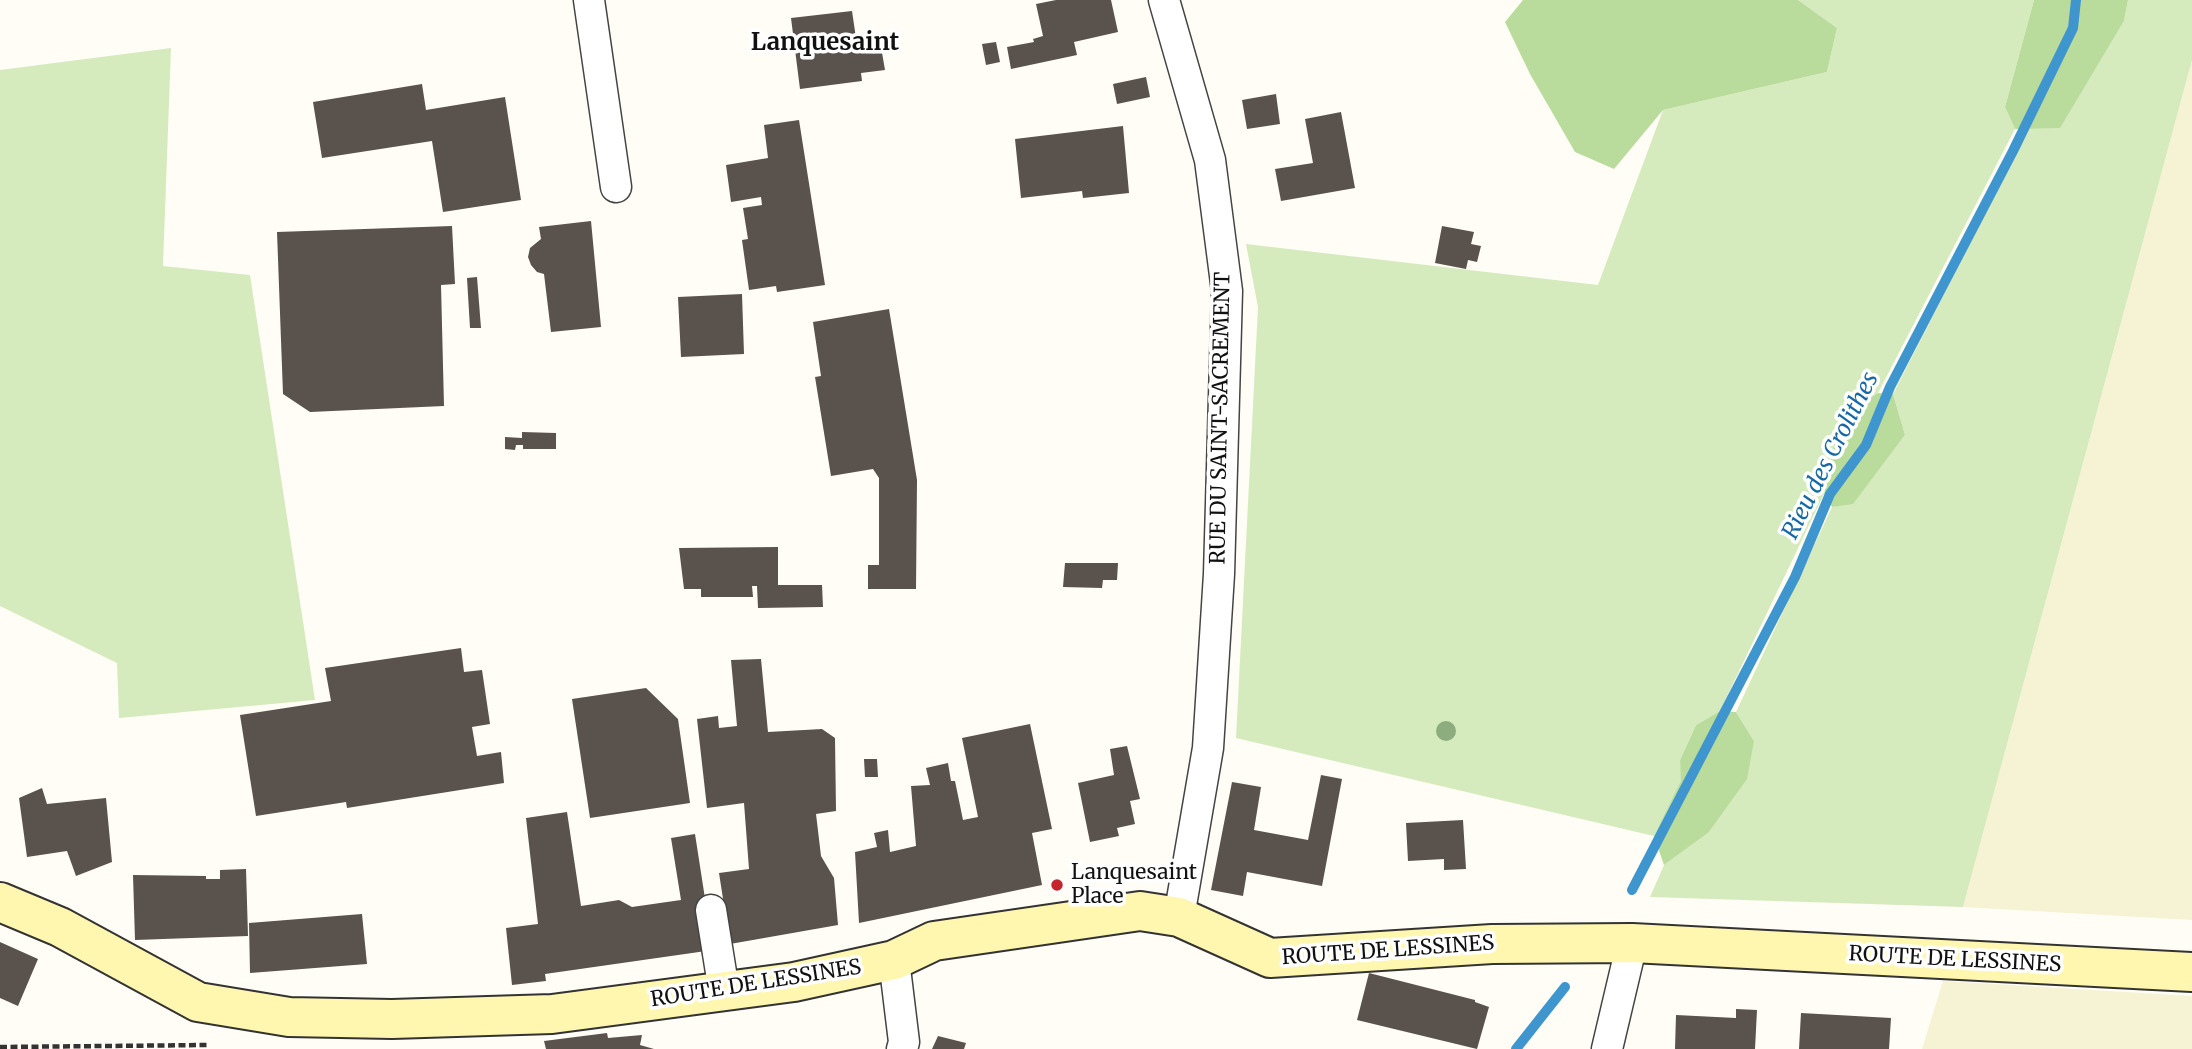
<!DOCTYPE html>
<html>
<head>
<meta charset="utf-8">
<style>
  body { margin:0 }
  canvas { display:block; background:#fffdf5 }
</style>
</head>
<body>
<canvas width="2192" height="1049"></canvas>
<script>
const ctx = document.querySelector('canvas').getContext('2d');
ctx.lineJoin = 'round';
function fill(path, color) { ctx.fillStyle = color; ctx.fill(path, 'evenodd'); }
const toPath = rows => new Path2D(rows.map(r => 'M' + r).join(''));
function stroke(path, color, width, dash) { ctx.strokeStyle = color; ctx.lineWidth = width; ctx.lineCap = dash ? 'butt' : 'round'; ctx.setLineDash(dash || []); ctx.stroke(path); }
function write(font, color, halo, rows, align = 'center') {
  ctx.font = font + ' Merriweather,serif'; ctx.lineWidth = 7; ctx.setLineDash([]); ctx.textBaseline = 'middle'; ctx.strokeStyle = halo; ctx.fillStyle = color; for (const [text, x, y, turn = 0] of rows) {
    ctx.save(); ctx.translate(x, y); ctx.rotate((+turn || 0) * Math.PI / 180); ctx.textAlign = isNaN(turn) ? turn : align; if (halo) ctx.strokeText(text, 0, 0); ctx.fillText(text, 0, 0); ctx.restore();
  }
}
const farmland = toPath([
  [2192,60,2192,920,1963,907],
  [1943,981,2192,996,2192,1049,1922,1049]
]);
const green = toPath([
  [1798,0,2034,0,2005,107,2015,129,1878,393,1855,407,1834,444,1824,494,1720,711,1696,725,1680,760,1682,781,1654,836,1236,738,1258,307,1246,244,1598,285,1663,110,1827,72,1837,28],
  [2128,0,2192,0,2192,60,1963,907,1650,897,1664,865,1708,833,1754,741,1736,712,1832,507,1853,503,1905,435,1893,394,2029,128,2060,127,2124,21],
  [171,48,163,266,250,275,315,700,119,718,117,663,0,606,0,70]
]);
const forest = toPath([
  [1523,0,1798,0,1837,28,1827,72,1663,110,1614,169,1575,152,1530,74,1505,22],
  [2034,0,2128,0,2124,21,2060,128,2015,129,2005,107],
  [1878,393,1893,394,1905,435,1853,504,1832,507,1824,494,1834,444,1855,407],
  [1720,711,1736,712,1754,741,1747,779,1708,833,1664,865,1654,836,1681,781,1680,760,1696,725]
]);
const stream = toPath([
  [1632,890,1795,577,1830,494,1866,445,1890,387,2013,151,2073,28,2076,0],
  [1516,1049,1565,987]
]);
const building = toPath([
  [1056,0,1111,0,1118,32,1074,42,1077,55,1011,69,1007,47,1034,42,1033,39,1043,36,1036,4],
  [852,11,856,38,879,35,885,70,861,73,862,81,800,89,791,18],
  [996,42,1000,62,986,65,982,44],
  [1146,77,1150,97,1117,104,1113,84],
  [422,84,426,110,505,97,521,200,443,212,432,141,322,158,313,102],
  [1276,94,1280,124,1247,129,1242,100],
  [1341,112,1355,188,1281,201,1275,169,1313,163,1305,119],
  [799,120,825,285,777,292,776,286,749,290,742,240,748,239,743,208,762,205,761,197,731,202,726,165,768,158,764,125],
  [1123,126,1129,193,1083,198,1082,191,1021,198,1015,139],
  [591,221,601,327,551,332,544,274,537,272,531,265,528,257,530,248,541,239,539,227],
  [452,226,455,284,441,285,444,406,310,412,283,394,277,232],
  [1442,226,1474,232,1471,244,1481,246,1477,262,1468,260,1466,269,1435,263],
  [477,277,481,328,470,328,467,278],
  [742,294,744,354,681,357,678,297],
  [889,309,917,480,916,589,868,589,868,565,879,565,879,478,873,469,831,476,815,377,821,376,813,322],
  [522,432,556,433,556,449,523,449,523,445,516,445,515,450,505,449,505,437,522,438],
  [778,547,778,585,822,585,823,607,758,608,757,586,752,586,753,597,701,597,701,589,684,589,679,548],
  [1065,563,1118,563,1117,580,1103,580,1102,588,1063,587],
  [461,648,464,672,482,670,490,724,472,727,477,756,501,752,504,783,347,808,346,802,256,816,240,715,331,701,325,668],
  [761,659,768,732,822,729,835,738,836,811,816,814,821,856,834,878,838,925,730,944,719,873,749,869,744,803,707,808,697,719,718,716,719,728,737,726,731,660],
  [646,688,678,719,690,803,590,818,572,699],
  [1030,724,1052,829,1032,833,1042,885,859,923,855,852,877,847,874,833,888,830,890,852,916,846,911,786,930,785,926,768,948,763,951,781,955,781,963,820,978,817,962,738],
  [1127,746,1140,799,1130,801,1135,824,1117,828,1119,836,1090,842,1078,783,1114,775,1110,749],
  [864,759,877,759,878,777,865,777],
  [1321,775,1342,779,1322,886,1247,872,1243,896,1211,890,1232,782,1261,787,1254,830,1308,840],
  [42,788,47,804,106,798,112,862,76,876,67,851,27,857,19,798],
  [567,812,581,906,619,900,632,907,681,900,671,838,695,834,713,950,545,974,546,981,512,985,506,928,538,924,526,818],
  [1463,820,1466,869,1444,870,1444,859,1408,861,1406,823],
  [246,869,248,936,135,940,133,875,206,876,206,879,220,879,220,870],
  [362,914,367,964,250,973,249,923],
  [0,942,38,959,18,1006,0,998],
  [1369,973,1475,1000,1475,1002,1489,1007,1477,1049,1357,1020],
  [1736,1009,1757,1010,1755,1049,1675,1049,1676,1015,1736,1018],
  [1801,1013,1891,1018,1889,1049,1799,1049],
  [607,1033,608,1038,642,1035,640,1045,654,1049,546,1049,544,1041],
  [938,1036,966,1043,964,1049,932,1049]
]);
const path = toPath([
  [0,1047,209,1045]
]);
const street = toPath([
  [589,0,616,187],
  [1164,0,1210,160,1227,291,1219,574,1208,748,1179,917],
  [711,910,724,991],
  [894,960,904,1042,902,1049],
  [1607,1049,1632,943]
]);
const secondary = toPath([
  [0,902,60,927,198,1002,289,1017,392,1019,552,1014,794,982,894,960,934,941,1140,911,1179,917,1270,958,1492,944,1632,943,2192,972]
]);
const trees = [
  [1446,731]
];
const markers = [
  [1057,885,7,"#c4262e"]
];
const streetNames = [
  ["RUE DU SAINT-SACREMENT",1221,418,-89],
  ["ROUTE DE LESSINES",1388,951,-4],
  ["ROUTE DE LESSINES",1955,960,3],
  ["ROUTE DE LESSINES",756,984,-9]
];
const poiNames = [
  ["Lanquesaint",1071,873],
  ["Place",1071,897]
];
const waterNames = [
  ["Rieu des Crolithes",1831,456,-63]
];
const quarterNames = [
  ["Lanquesaint",825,43]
];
fill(farmland, '#f6f3d4');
fill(green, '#d5ebbd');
fill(forest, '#b9dc9c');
stroke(stream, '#3f96cf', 10);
fill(building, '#5a524d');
stroke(street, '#444', 33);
stroke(secondary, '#333', 42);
stroke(path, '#333', 4.5, [7, 3.5]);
stroke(street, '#fff', 30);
stroke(secondary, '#fff6b0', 38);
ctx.fillStyle = '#8dad7f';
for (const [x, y] of trees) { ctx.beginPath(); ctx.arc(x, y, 10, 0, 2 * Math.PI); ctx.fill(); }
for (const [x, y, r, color] of markers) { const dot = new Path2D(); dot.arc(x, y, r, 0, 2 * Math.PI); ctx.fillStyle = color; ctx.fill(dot); stroke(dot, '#fff', 2.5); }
write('21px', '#111', '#fff', streetNames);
write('21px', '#111', '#fff', poiNames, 'left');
write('italic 23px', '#1768a6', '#fff', waterNames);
write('bold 24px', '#111', '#fff', quarterNames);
</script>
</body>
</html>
